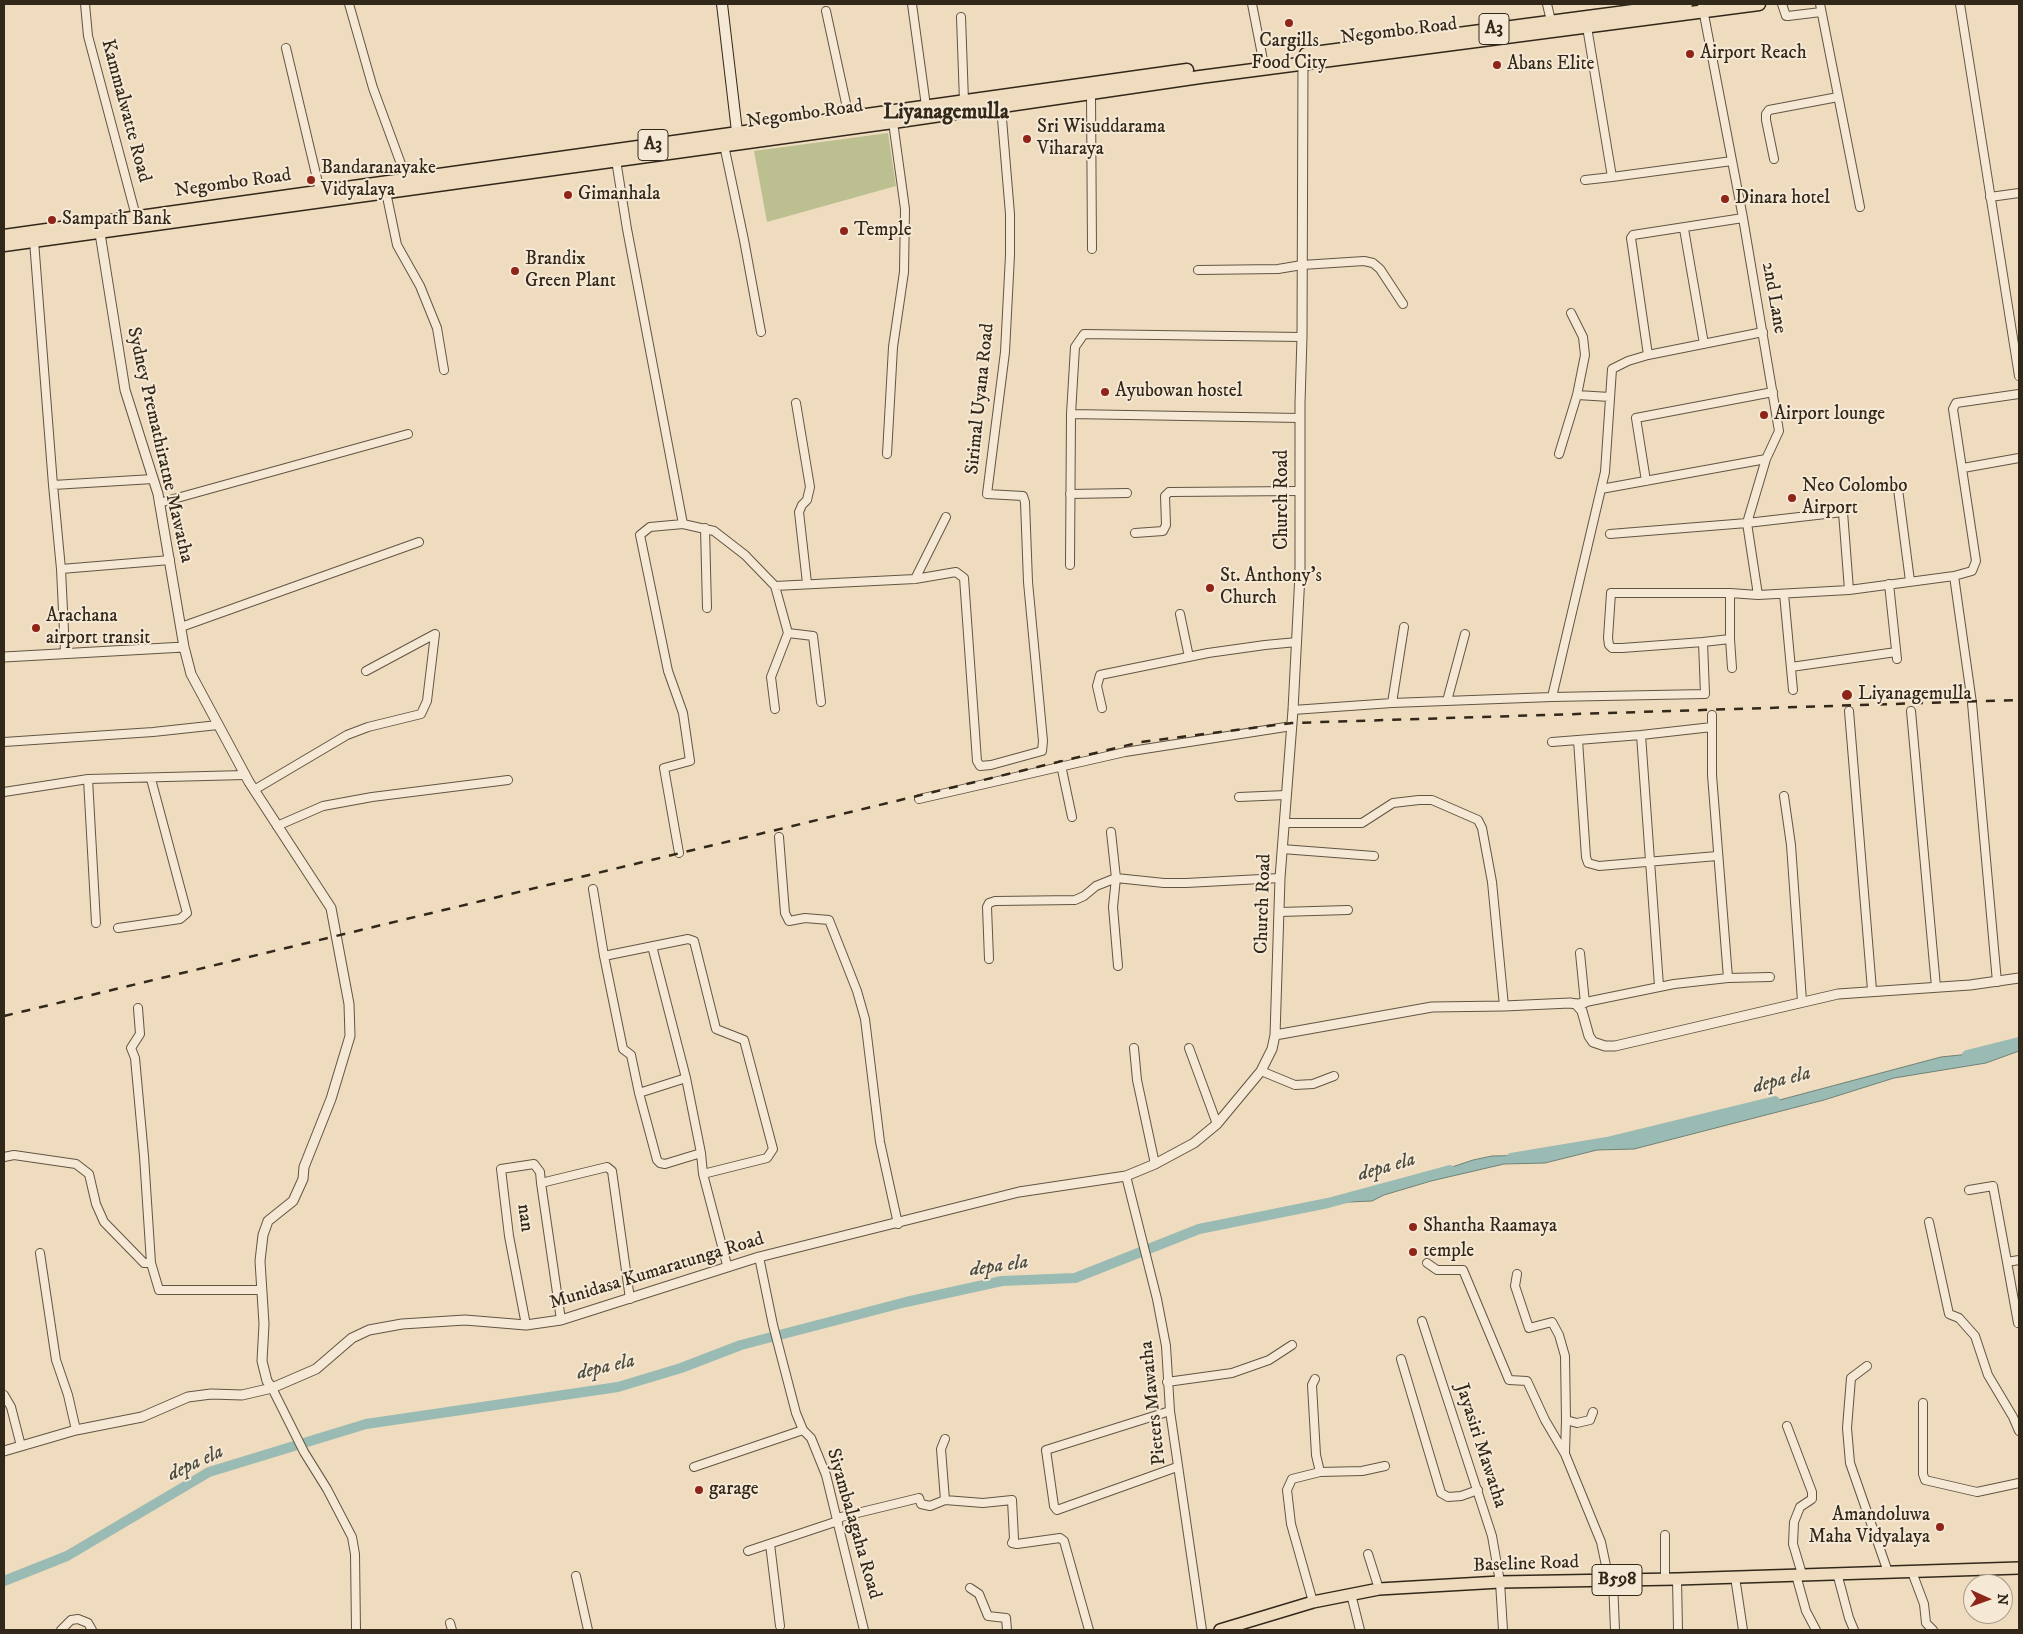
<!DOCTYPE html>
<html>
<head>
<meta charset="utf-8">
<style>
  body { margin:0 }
  #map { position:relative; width:2023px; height:1634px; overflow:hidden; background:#efdcbf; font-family:"IM FELL DW Pica",serif }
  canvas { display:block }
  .frame { position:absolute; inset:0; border:5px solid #32281a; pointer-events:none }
  .north { position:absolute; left:1963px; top:1574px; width:50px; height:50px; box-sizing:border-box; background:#f5e8d5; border:1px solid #a79b8a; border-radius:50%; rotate:92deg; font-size:14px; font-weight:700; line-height:20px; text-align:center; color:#32281a }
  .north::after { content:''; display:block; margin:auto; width:18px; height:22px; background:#8f2418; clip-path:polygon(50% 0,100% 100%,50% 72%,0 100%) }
</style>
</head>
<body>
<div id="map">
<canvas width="2023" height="1634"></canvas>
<div class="frame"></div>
<div class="north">N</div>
</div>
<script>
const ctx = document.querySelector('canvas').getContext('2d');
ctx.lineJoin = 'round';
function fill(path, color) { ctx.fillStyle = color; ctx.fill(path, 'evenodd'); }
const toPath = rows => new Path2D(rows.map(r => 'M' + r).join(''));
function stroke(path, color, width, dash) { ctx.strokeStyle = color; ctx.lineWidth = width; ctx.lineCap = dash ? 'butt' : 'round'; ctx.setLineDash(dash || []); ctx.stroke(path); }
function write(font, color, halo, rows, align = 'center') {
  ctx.font = font + ' "IM FELL DW Pica",serif'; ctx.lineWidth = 4; ctx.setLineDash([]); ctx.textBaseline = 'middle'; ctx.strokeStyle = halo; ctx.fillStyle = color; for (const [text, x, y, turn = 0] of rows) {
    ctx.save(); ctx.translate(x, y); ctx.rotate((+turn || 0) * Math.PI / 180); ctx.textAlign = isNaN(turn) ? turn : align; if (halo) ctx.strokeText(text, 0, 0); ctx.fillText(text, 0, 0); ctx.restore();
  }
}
const green = toPath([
  [888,133,896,186,767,222,754,151]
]);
const water = toPath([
  [2019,1043,2019,1051,1986,1063,1894,1078,1824,1100,1634,1149,1597,1150,1545,1163,1504,1164,1431,1181,1384,1195,1372,1201,1328,1203,1371,1194,1473,1160,1492,1156,1544,1155,1607,1142,1742,1110,1941,1057,1998,1051,2019,1043]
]);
const canal = toPath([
  [1967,1055,2019,1042],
  [1511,1158,1607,1142,1775,1101],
  [4,1581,67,1556,209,1472,366,1424,618,1387,681,1368,741,1345,906,1302,1002,1281,1075,1278,1199,1229,1328,1203,1450,1170]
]);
const minor = toPath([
  [85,4,88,36,137,220],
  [349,4,373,88,408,183],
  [912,4,926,106],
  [1252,4,1263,60],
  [1547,4,1551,21],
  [1702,4,1743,218,1779,431,1766,459,1747,523,1758,595],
  [1782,4,1786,16,1788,16,1821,12],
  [1820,4,1860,207],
  [1960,4,2019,376],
  [826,11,849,117],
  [961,17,964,101],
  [1587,27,1612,177,1732,161],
  [286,48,320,191],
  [1091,94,1092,249],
  [724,145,744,240,761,332],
  [1774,159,1766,120,1766,114,1769,110,1838,97],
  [616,160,627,229,683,524],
  [1585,180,1612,177],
  [386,192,397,245,420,286,437,328,444,370],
  [1990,197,2019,193],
  [1743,218,1633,235,1631,238,1648,355,1763,332],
  [1684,229,1704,344],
  [34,241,53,485,61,569,65,652],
  [1198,270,1278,269,1302,265,1364,261,1373,263,1380,269,1403,304],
  [1577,395,1610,397],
  [796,403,810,487,807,500,802,505,799,512,807,583],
  [1071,414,1300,418],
  [887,454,893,347,904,272,905,209,893,122],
  [1559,454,1577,395,1585,355,1583,337,1571,313],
  [1963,468,2019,458],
  [1646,481,1636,418,1773,392],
  [53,485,153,479],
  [1601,489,1766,459],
  [1898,489,1910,581],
  [1070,494,1127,493],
  [159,503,408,434],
  [705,528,707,608],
  [1135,533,1163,531,1166,525,1165,496,1169,492,1300,491],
  [1610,534,1747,523,1843,512,1849,590],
  [1070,565,1071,414,1075,347,1084,334,1302,337],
  [61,569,170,560],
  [1954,576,1972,703,1997,982],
  [915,579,946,517],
  [1889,584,1897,659],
  [775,586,788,633,813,636,821,702],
  [1784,594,1793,690],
  [1180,614,1189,657],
  [181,627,419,542],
  [1730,639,1732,668],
  [1703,642,1622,648,1612,648,1609,645,1608,638,1611,593,1730,593,1758,595,1849,590,1954,576,1972,571,1976,561,1953,409,1956,403,2019,394],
  [1791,667,1896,652],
  [1552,697,1705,694,1703,642,1730,639,1730,593],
  [1447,701,1465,634],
  [1392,703,1404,627],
  [1102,708,1097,686,1100,675,1208,653,1265,645,1297,642],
  [775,709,771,677,788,633],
  [1293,710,1392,703,1552,697,1605,472,1612,369,1628,361,1648,355],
  [1849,711,1872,990],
  [1911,711,1936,987],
  [1712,715,1712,775,1728,978],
  [1641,735,1659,986],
  [1578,740,1586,857,1588,863,1599,866,1717,856],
  [4,742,153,732,218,725],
  [1552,742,1641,735,1712,727],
  [1061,765,1072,817],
  [88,779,96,923],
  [254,790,347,735,368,727,421,714,427,701,435,634,366,671],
  [4,792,88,779,245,775],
  [1784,796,1791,845,1802,1001],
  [1239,797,1286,795],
  [919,799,1125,752,1292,726],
  [1284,823,1362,823,1393,803,1419,800,1432,800,1478,820,1482,828,1492,882,1504,1006],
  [277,826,323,806,372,797,508,780],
  [1111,832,1116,878,1113,907,1118,966],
  [779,837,785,913,789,921,805,918,829,920,857,991,865,1019,880,1142,898,1224],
  [1282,849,1374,856],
  [679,853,664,768,690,761,683,713,668,671,640,535,650,527,683,524,714,531,745,555,775,586,915,579,956,572,964,578,977,761,980,766,991,765,1042,751,1043,741,1028,582,1025,502,1023,496,987,494,1005,352,1010,255,1010,214,1001,107],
  [593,889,604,956],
  [1280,912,1348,910],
  [118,928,180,919,187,913,151,779],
  [652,946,686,1078],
  [1580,953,1585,1003],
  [989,959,987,907,989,903,995,901,1075,900,1084,896,1096,886,1116,878,1164,883,1186,883,1280,878],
  [1576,1004,1674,984,1728,978,1770,977],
  [138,1008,140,1034,131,1048,135,1058,144,1156,151,1263],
  [1134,1048,1137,1080,1155,1164],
  [1189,1048,1217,1124],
  [1261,1071,1295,1085,1313,1084,1334,1076],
  [639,1093,657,1160,660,1163,665,1164,701,1153],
  [4,1157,14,1155,76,1164,89,1174,96,1204,104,1222,144,1263,151,1263,159,1290,262,1290],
  [703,1174,767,1158,773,1149,744,1040,716,1029,694,941,688,939,604,956,623,1049,631,1055,639,1093,686,1078,701,1153,703,1174,727,1265],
  [1126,1176,1157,1299,1166,1346,1170,1411,1202,1630],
  [1969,1190,1993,1186,2007,1262,2019,1260],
  [1929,1222,1949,1314,1959,1318,1975,1336,1988,1375,2013,1417,2019,1431],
  [40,1253,56,1360,68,1395,76,1430],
  [759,1257,773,1325,796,1413,803,1430,811,1438,826,1475,864,1630],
  [2007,1262,2018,1323],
  [1427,1263,1437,1270,1463,1270,1509,1380,1527,1381,1545,1420,1565,1454,1601,1542,1609,1580],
  [1517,1274,1515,1286,1529,1328,1552,1322,1559,1335,1565,1356,1566,1420,1565,1453],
  [561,1320,541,1183,607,1167,612,1171,630,1299],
  [1422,1321,1492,1536,1500,1582,1503,1630],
  [526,1325,509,1236,501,1169,534,1164,540,1172,541,1183],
  [1401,1359,1441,1493,1448,1497,1461,1496,1478,1490],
  [1867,1366,1851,1378,1847,1428,1850,1463,1888,1572],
  [1315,1379,1312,1385,1316,1455,1320,1472],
  [1167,1382,1232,1373,1269,1360,1292,1345],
  [272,1388,304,1452,327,1489,352,1537,355,1554,356,1630],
  [4,1395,11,1407,21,1446],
  [1923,1403,1923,1474,1925,1480,1977,1492,2019,1483],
  [1170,1411,1046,1450,1054,1506,1057,1510,1177,1467],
  [1566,1420,1577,1423,1590,1420,1593,1412],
  [1787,1426,1812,1492,1812,1499,1800,1507,1794,1522,1793,1544,1802,1574],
  [694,1467,803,1430],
  [945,1500,941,1449,945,1439],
  [837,1518,915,1499,919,1498,921,1504,930,1506,945,1500,983,1503,1012,1500,1014,1539,1012,1543,1017,1544,1060,1538,1064,1541,1089,1630],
  [770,1544,780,1626],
  [748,1551,838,1521],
  [1368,1554,1379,1589],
  [1912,1572,1924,1604,1926,1623,1933,1630],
  [1837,1573,1849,1618,1854,1630],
  [1796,1575,1806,1611,1816,1630],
  [576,1576,588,1630],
  [1735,1577,1743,1630],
  [1665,1579,1665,1535],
  [1677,1579,1678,1630],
  [1613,1580,1615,1630],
  [970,1588,979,1594,988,1616,1006,1618,1007,1630],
  [1351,1594,1360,1630],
  [1313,1602,1291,1524,1287,1490,1292,1479,1320,1472,1362,1471,1385,1466],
  [450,1623,452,1630],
  [61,1630,71,1620,78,1619,88,1623,92,1630]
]);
const tertiary = toPath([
  [99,227,125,390,158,494,184,647,191,674,249,782,331,908,349,1004,350,1036,331,1099,304,1167,303,1179,293,1201,268,1221,263,1235,260,1261,264,1324,262,1361,267,1381,272,1388],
  [4,657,184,647],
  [1275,1035,1432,1007,1504,1006,1570,1003,1576,1004,1582,1011,1589,1036,1593,1042,1605,1046,1615,1046,1838,994,1970,985,2019,978],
  [4,1451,76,1430,142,1417,188,1397,211,1394,242,1395,272,1388,316,1369,352,1338,369,1330,402,1324,465,1320,526,1325,561,1320,759,1257,1019,1192,1126,1176,1155,1164,1194,1143,1217,1124,1261,1071,1272,1049,1275,1035,1280,878,1293,710,1300,574,1300,403,1302,337,1303,60]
]);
const secondary = toPath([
  [722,4,738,140]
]);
const primary = toPath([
  [1220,1630,1313,1602,1379,1589,1500,1582,1677,1579,2019,1568]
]);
const trunk = toPath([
  [1306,54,1686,4],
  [4,236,1187,70],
  [4,245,893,122,1200,77,1759,4]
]);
const rail = toPath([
  [4,1016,1141,742,1292,723,2019,700]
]);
const markers = [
  [1289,23,5,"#8f2418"],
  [1690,54,5,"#8f2418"],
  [1497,65,5,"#8f2418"],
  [1027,139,5,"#8f2418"],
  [311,180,5,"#8f2418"],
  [568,195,5,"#8f2418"],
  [1725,199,5,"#8f2418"],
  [52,220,5,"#8f2418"],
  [844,231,5,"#8f2418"],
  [515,271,5,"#8f2418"],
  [1105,392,5,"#8f2418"],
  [1764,415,5,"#8f2418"],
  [1792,498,5,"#8f2418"],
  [1210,588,5,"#8f2418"],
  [36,628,5,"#8f2418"],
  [1847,695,6,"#8f2418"],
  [1413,1227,5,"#8f2418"],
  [1413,1252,5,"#8f2418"],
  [699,1490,5,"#8f2418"],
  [1940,1527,5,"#8f2418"]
];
const shields = [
  [1494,29,30],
  [653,145,30],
  [1617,1580,50]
];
const shieldNames = [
  ["A3",1494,29],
  ["A3",653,145],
  ["B598",1617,1580]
];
const streetNames = [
  ["Negombo Road",1399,32,-7],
  ["Kammalwatte Road",125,111,75],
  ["Negombo Road",805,115,-8],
  ["Negombo Road",233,184,-8],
  ["2nd Lane",1773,298,80],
  ["Sirimal Uyana Road",981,399,-84],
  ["Sydney Premathiratne Mawatha",159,445,77],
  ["Church Road",1283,500,-90],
  ["Church Road",1264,904,-88],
  ["nan",524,1218,82],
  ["Munidasa Kumaratunga Road",657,1272,-17],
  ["Pieters Mawatha",1154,1403,-96],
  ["Jayasiri Mawatha",1480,1446,72],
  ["Siyambalagaha Road",853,1524,74],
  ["Baseline Road",1526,1565,-2]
];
const poiNames = [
  ["Cargills",1289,42,"center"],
  ["Food City",1289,64,"center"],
  ["Airport Reach",1700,54],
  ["Abans Elite",1507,65],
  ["Sri Wisuddarama",1037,128],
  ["Viharaya",1037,150],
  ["Bandaranayake",321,169],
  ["Vidyalaya",321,191],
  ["Gimanhala",578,195],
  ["Dinara hotel",1735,199],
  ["Sampath Bank",62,220],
  ["Temple",854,231],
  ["Brandix",525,260],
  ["Green Plant",525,282],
  ["Ayubowan hostel",1115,392],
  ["Airport lounge",1774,415],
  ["Neo Colombo",1802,487],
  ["Airport",1802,509],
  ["St. Anthony's",1220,577],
  ["Church",1220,599],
  ["Arachana",46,617],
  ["airport transit",46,639],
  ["Liyanagemulla",1858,695],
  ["Shantha Raamaya",1423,1227],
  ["temple",1423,1252],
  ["garage",709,1490],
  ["Amandoluwa",1930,1516,"right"],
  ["Maha Vidyalaya",1930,1538,"right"]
];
const waterNames = [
  ["depa ela",1782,1081,-14],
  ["depa ela",1387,1168,-16],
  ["depa ela",999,1267,-8],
  ["depa ela",606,1368,-13],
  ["depa ela",196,1464,-25]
];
const quarterNames = [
  ["Liyanagemulla",946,114]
];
fill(green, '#bcbf90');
fill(water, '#9abbb3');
stroke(water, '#708076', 1);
stroke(canal, '#9abbb3', 10);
stroke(minor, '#615543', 10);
stroke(tertiary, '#615543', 11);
stroke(secondary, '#32281a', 12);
stroke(primary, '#32281a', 14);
stroke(trunk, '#32281a', 15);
stroke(minor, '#f5e8d5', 8);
stroke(tertiary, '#f5e8d5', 9);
stroke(secondary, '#f5e8d5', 10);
stroke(primary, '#efdcbf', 11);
stroke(trunk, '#efdcbf', 12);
stroke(rail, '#32281a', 2.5, [9, 9]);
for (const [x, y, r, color] of markers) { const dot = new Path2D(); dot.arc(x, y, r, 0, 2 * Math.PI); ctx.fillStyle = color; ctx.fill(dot); stroke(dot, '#f5e8d5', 2); }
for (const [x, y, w] of shields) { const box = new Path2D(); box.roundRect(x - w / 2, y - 15.5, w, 31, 4); ctx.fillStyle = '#f5e8d5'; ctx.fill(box); stroke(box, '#32281a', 1); }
write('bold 18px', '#32281a', null, shieldNames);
write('19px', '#32281a', '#f5e8d5', streetNames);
write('19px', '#32281a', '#f5e8d5', poiNames, 'left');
write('italic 20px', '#4c4d40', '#f5e8d5', waterNames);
write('bold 21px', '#32281a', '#f5e8d5', quarterNames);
</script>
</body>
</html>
